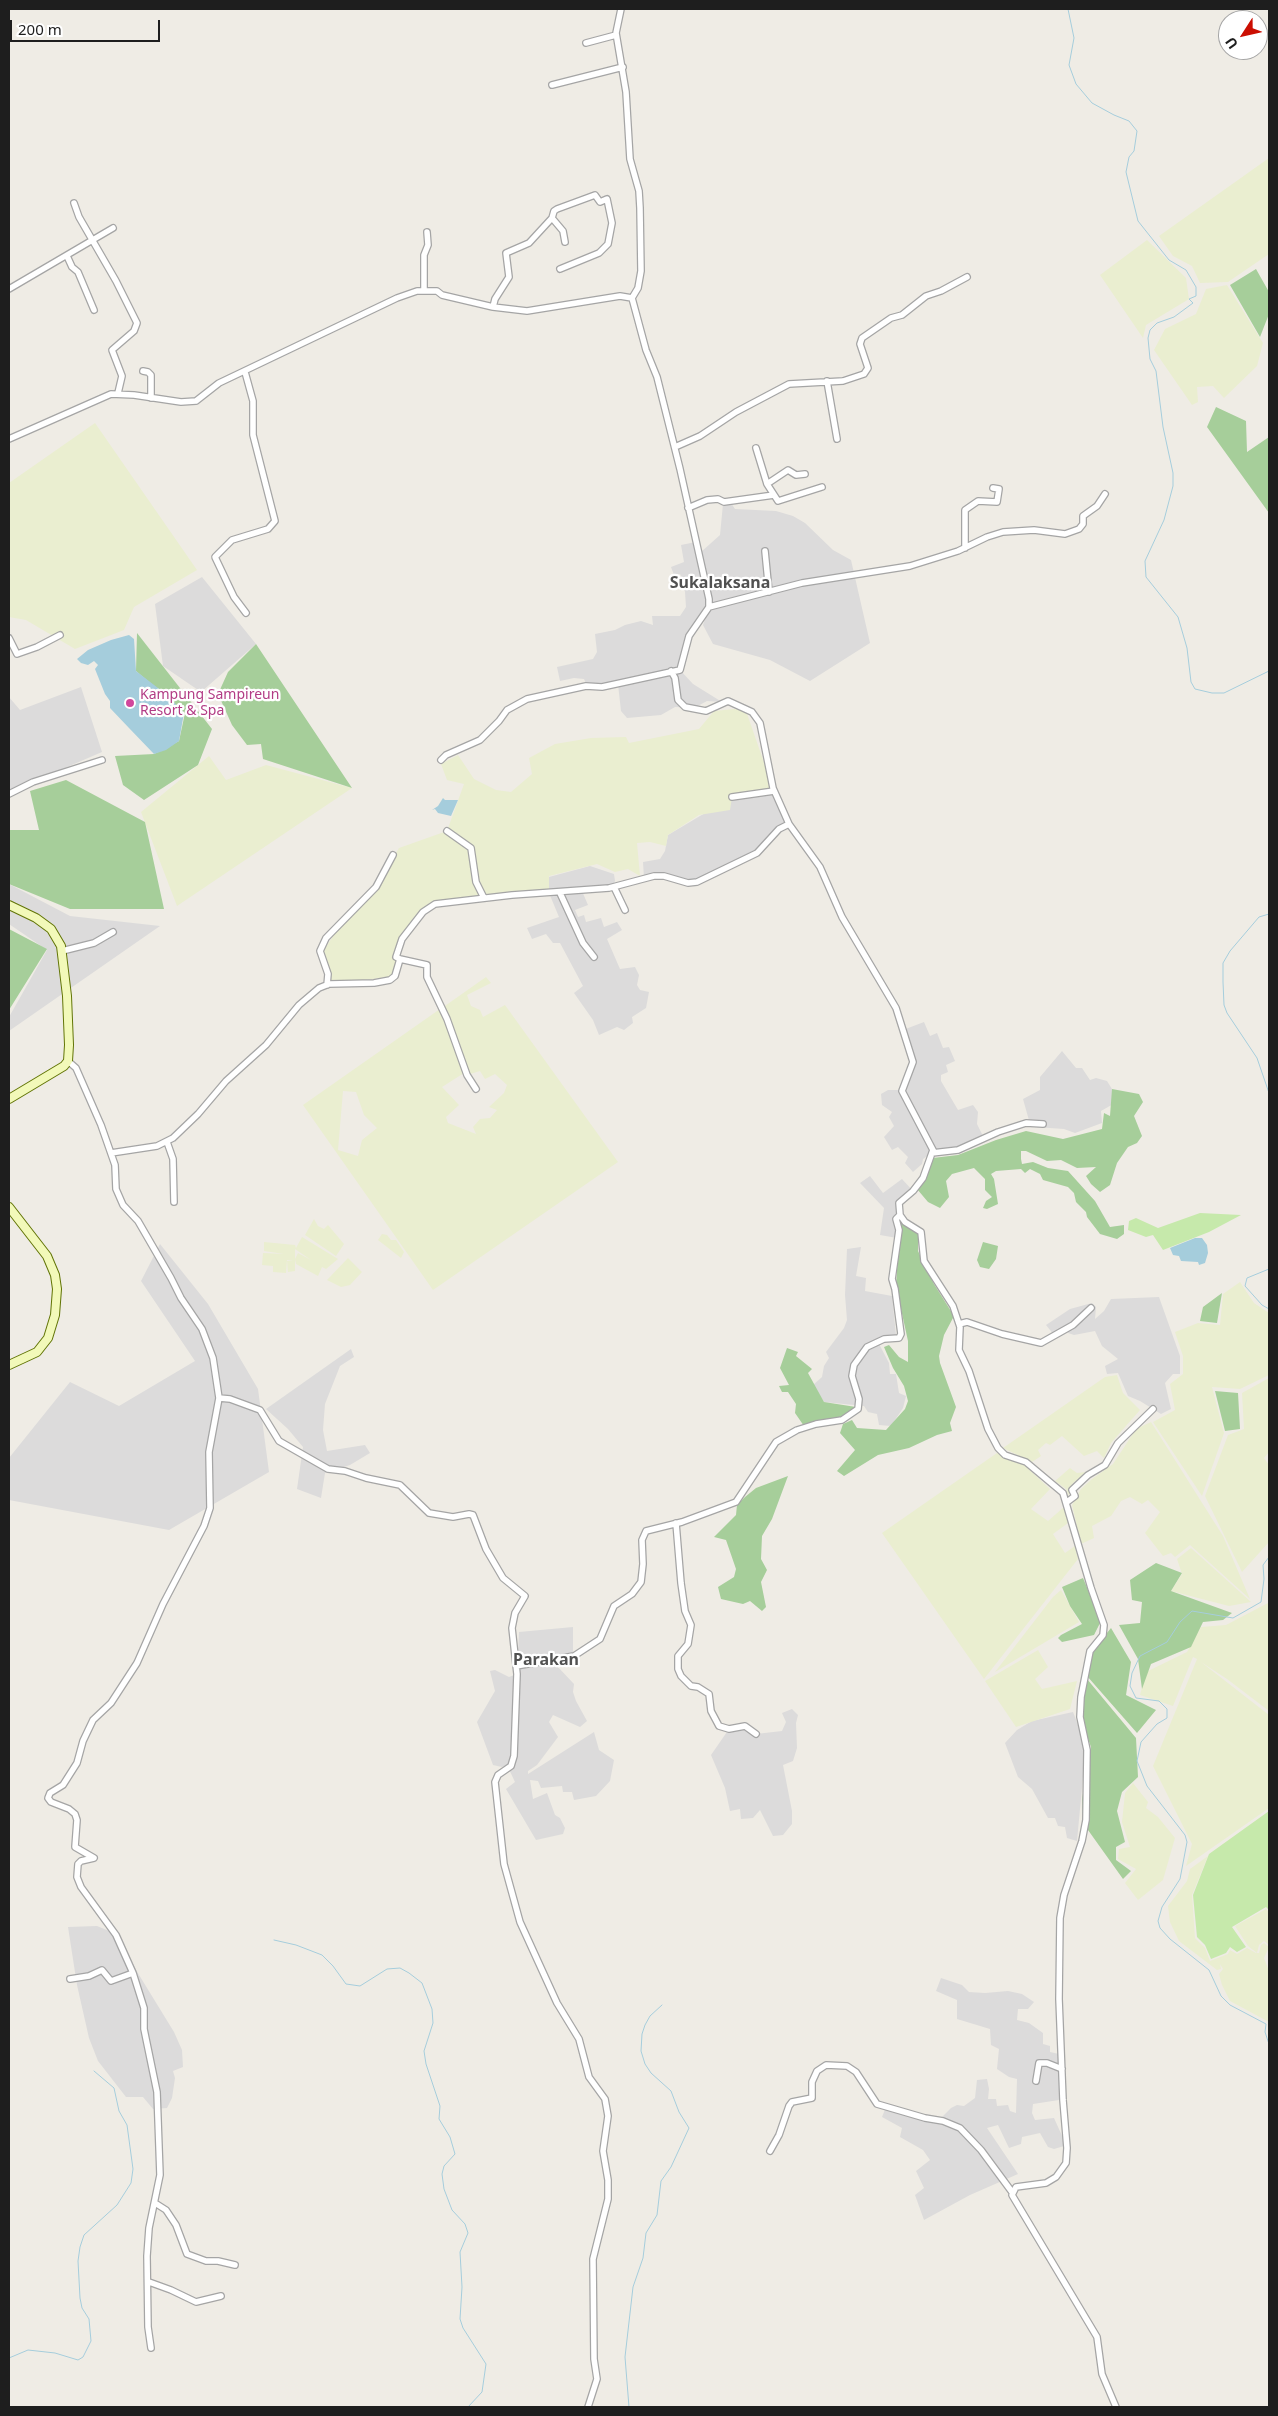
<!DOCTYPE html>
<html>
<head>
<meta charset="utf-8">
<style>
  body { margin:0 }
  #map { position:relative; width:1278px; height:2416px; overflow:hidden; background:#efece5; font-family:"Noto Sans",sans-serif }
  canvas { display:block }
  .frame { position:absolute; inset:0; border:10px solid #1e1e1e; pointer-events:none }
  .north { position:absolute; left:1218px; top:10px; width:50px; height:50px; box-sizing:border-box; background:#fff; border:1px solid #a5a5a5; border-radius:50%; rotate:235deg; font-size:14px; font-weight:700; line-height:20px; text-align:center; color:#1e1e1e }
  .north::after { content:''; display:block; margin:auto; width:18px; height:22px; background:#cb0e02; clip-path:polygon(50% 0,100% 100%,50% 72%,0 100%) }
  .scale { position:absolute; left:10px; top:20px; width:150px; height:22px; box-sizing:border-box; border:2px solid #1e1e1e; border-top:0; padding-left:6px; font-size:15px; line-height:18px; white-space:nowrap; color:#1e1e1e; -webkit-text-stroke:4px #fff; paint-order:stroke }
</style>
</head>
<body>
<div id="map">
<canvas width="1278" height="2416"></canvas>
<div class="frame"></div>
<div class="north">U</div>
<div class="scale">200 m</div>
</div>
<script>
const ctx = document.querySelector('canvas').getContext('2d');
ctx.lineJoin = 'round';
function fill(path, color) { ctx.fillStyle = color; ctx.fill(path, 'evenodd'); }
const toPath = rows => new Path2D(rows.map(r => 'M' + r).join(''));
function stroke(path, color, width, dash) { ctx.strokeStyle = color; ctx.lineWidth = width; ctx.lineCap = dash ? 'butt' : 'round'; ctx.setLineDash(dash || []); ctx.stroke(path); }
function write(font, color, halo, rows, align = 'center') {
  ctx.font = font + ' "Noto Sans",sans-serif'; ctx.lineWidth = 4.5; ctx.setLineDash([]); ctx.textBaseline = 'middle'; ctx.strokeStyle = halo; ctx.fillStyle = color; for (const [text, x, y, turn = 0] of rows) {
    ctx.save(); ctx.translate(x, y); ctx.rotate((+turn || 0) * Math.PI / 180); ctx.textAlign = isNaN(turn) ? turn : align; if (halo) ctx.strokeText(text, 0, 0); ctx.fillText(text, 0, 0); ctx.restore();
  }
}
const residential = toPath([
  [731,503,735,509,776,511,793,516,805,523,833,550,851,560,870,643,810,681,770,660,713,644,703,625,711,603,701,552,720,535,723,504],
  [696,542,708,607,689,636,680,670,693,684,722,702,707,701,694,708,675,707,661,715,627,718,621,711,618,684,587,686,584,679,574,678,560,681,557,667,593,659,597,652,595,634,615,630,625,625,641,621,653,625,652,616,680,616,686,607,685,592,682,578,680,574,674,575,671,567,684,562,681,545],
  [202,577,256,644,201,692,163,666,155,604],
  [81,687,102,752,9,792,9,697,20,710],
  [774,791,789,824,757,853,697,882,664,876,644,878,643,862,660,859,665,851,668,835,732,797],
  [590,866,614,874,615,881,612,887,582,891,588,905,575,910,578,917,584,915,586,922,601,918,604,927,617,922,622,930,607,939,620,969,635,967,639,975,637,985,640,990,649,992,646,1008,632,1017,633,1023,624,1030,617,1027,599,1035,593,1020,574,993,583,986,560,943,553,943,546,934,532,939,527,928,559,917,549,893,549,877],
  [9,884,70,916,160,926,9,1031,9,1017,47,950,9,924],
  [924,1022,930,1036,937,1033,943,1048,949,1047,955,1061,946,1065,948,1072,941,1075,941,1081,958,1110,973,1105,978,1112,977,1124,983,1136,970,1146,932,1153,923,1159,922,1164,913,1172,905,1163,908,1157,898,1147,892,1150,884,1137,894,1126,889,1117,892,1112,882,1105,881,1094,888,1090,902,1090,913,1062,903,1030],
  [1062,1051,1076,1068,1082,1068,1090,1080,1096,1078,1107,1081,1112,1089,1115,1103,1101,1111,1102,1123,1075,1133,1064,1129,1035,1127,1030,1124,1023,1099,1040,1090,1040,1077],
  [870,1176,883,1193,902,1179,913,1191,898,1206,897,1238,880,1235,884,1208,860,1183],
  [160,1244,208,1304,258,1389,269,1472,169,1530,9,1500,9,1458,70,1382,119,1406,195,1361,141,1281],
  [861,1247,856,1276,866,1278,865,1291,892,1296,896,1335,878,1342,889,1363,890,1374,896,1374,899,1393,906,1396,903,1408,891,1426,879,1425,877,1414,868,1412,864,1406,824,1402,813,1385,822,1377,824,1366,829,1358,826,1352,844,1328,847,1320,845,1295,847,1249],
  [1159,1297,1180,1356,1180,1374,1173,1374,1165,1383,1171,1409,1161,1414,1140,1401,1128,1396,1118,1373,1107,1374,1105,1366,1118,1359,1102,1346,1095,1331,1074,1335,1068,1333,1066,1329,1054,1335,1046,1325,1070,1309,1092,1303,1096,1307,1095,1319,1104,1311,1111,1299],
  [351,1349,354,1357,340,1366,325,1404,323,1430,327,1451,365,1445,370,1453,350,1465,325,1473,321,1498,297,1489,303,1447,288,1429,266,1409],
  [573,1627,573,1652,557,1666,574,1684,573,1692,576,1701,587,1721,580,1727,553,1715,549,1722,558,1737,537,1765,528,1771,528,1774,594,1732,599,1750,614,1760,610,1781,596,1796,574,1800,572,1792,563,1792,562,1786,541,1788,538,1781,530,1780,533,1799,547,1793,555,1815,560,1818,565,1828,563,1834,536,1840,506,1789,515,1782,507,1765,502,1767,493,1765,477,1722,495,1691,490,1671,495,1670,509,1677,517,1674,519,1632],
  [792,1709,798,1715,796,1723,797,1748,793,1761,783,1765,792,1811,792,1824,783,1835,773,1836,760,1810,753,1818,741,1819,740,1809,730,1811,725,1788,711,1755,729,1729,745,1726,756,1734,782,1731,786,1722,782,1713],
  [1073,1712,1086,1745,1077,1841,1067,1838,1065,1827,1058,1826,1055,1818,1048,1818,1032,1789,1018,1777,1005,1743,1017,1730,1032,1721],
  [97,1926,119,1935,136,1970,174,2032,182,2050,183,2067,173,2071,175,2078,172,2098,167,2108,153,2109,143,2097,126,2097,98,2061,89,2038,77,1985,68,1927],
  [941,1978,962,1985,969,1992,985,1993,1008,1991,1022,1994,1034,2002,1028,2009,1018,2009,1017,2020,1029,2023,1043,2033,1043,2044,1050,2046,1050,2052,1059,2054,1060,2090,1059,2100,1033,2104,1032,2113,1035,2120,1054,2118,1063,2138,1064,2146,1054,2149,1048,2147,1040,2133,1022,2137,1021,2144,1009,2148,998,2125,987,2128,1018,2174,970,2195,924,2220,915,2195,924,2188,916,2171,930,2160,923,2150,900,2137,902,2128,882,2117,886,2107,941,2118,951,2108,957,2105,964,2106,975,2098,977,2080,987,2079,989,2089,988,2099,996,2099,997,2106,1008,2105,1010,2111,1016,2113,1017,2079,1009,2077,997,2069,999,2049,991,2045,990,2029,957,2019,957,2000,936,1991]
]);
const farmland = toPath([
  [1269,158,1269,254,1228,282,1200,283,1192,266,1173,256,1159,236],
  [1147,240,1186,278,1189,299,1146,325,1143,338,1100,275],
  [1227,285,1263,343,1257,366,1224,398,1213,386,1197,387,1198,402,1192,405,1154,350,1165,329,1196,314,1206,289],
  [95,423,197,570,134,607,124,630,75,649,26,620,9,617,9,483],
  [745,708,774,791,732,797,730,810,699,815,668,835,666,846,650,842,637,843,640,876,628,869,615,872,597,864,549,876,549,893,441,902,421,915,406,934,396,957,395,976,327,985,321,954,349,913,376,887,399,848,447,831,464,784,447,780,441,764,458,755,474,779,496,790,511,792,532,774,529,758,555,744,591,738,626,737,629,743,699,729,714,711],
  [209,756,226,780,266,765,352,788,177,906,141,812],
  [486,977,491,983,467,995,471,1006,480,1010,483,1017,505,1005,618,1162,433,1290,303,1105,440,1009,464,1073,442,1087,459,1105,446,1117,448,1123,476,1134,473,1127,480,1119,490,1118,497,1110,489,1107,504,1093,507,1085,495,1074,485,1079,480,1071,467,1075,442,1008],
  [343,1091,356,1092,364,1115,377,1128,362,1140,358,1156,338,1150],
  [314,1219,318,1226,324,1229,328,1225,344,1244,336,1256,305,1235],
  [382,1234,387,1235,391,1240,396,1240,404,1252,401,1258,378,1240],
  [302,1237,338,1259,326,1269,322,1267,318,1276,296,1264,295,1259,298,1253,311,1260,295,1249,295,1271,288,1272,287,1261,293,1260,287,1260,286,1273,273,1272,273,1266,262,1265,263,1253,284,1254,264,1251,264,1242,295,1245,296,1248],
  [348,1258,362,1272,350,1285,341,1287,327,1280],
  [1240,1282,1254,1303,1269,1313,1269,1375,1240,1389,1212,1387,1224,1433,1202,1496,1153,1422,1175,1410,1170,1384,1183,1374,1183,1356,1175,1332,1198,1323,1220,1325,1223,1294],
  [1117,1375,1123,1393,1140,1410,1111,1443,1104,1458,1097,1451,1084,1456,1062,1436,1050,1445,1046,1443,1038,1450,1041,1456,1032,1462,1003,1448,1105,1377],
  [1269,1378,1269,1452,1264,1458,1269,1465,1269,1542,1242,1572,1205,1496,1228,1435,1244,1429,1242,1393],
  [1151,1422,1223,1536,1250,1599,1190,1545,1175,1557,1171,1553,1163,1556,1145,1533,1160,1512,1148,1500,1142,1504,1130,1497,1121,1501,1111,1516,1092,1526,1094,1538,1081,1544,1072,1505,1081,1489,1092,1479,1113,1464,1136,1429],
  [997,1453,1021,1462,1050,1489,1031,1509,1048,1521,1064,1507,1068,1523,1053,1534,1065,1553,1075,1546,1078,1559,984,1679,882,1533],
  [1070,1468,1077,1473,1086,1472,1072,1484,1069,1496,1066,1489,1055,1481],
  [1191,1548,1251,1602,1229,1606,1171,1591,1182,1574,1177,1559],
  [1061,1590,1079,1622,995,1672,1053,1597],
  [1268,1603,1269,1711,1227,1679,1201,1662,1269,1715,1269,1808,1186,1866,1192,1844,1153,1766,1197,1659,1193,1657,1173,1706,1140,1695,1146,1672,1187,1652,1201,1627,1226,1625],
  [1038,1650,1048,1667,1035,1679,1042,1689,1077,1681,1070,1709,1016,1727,985,1681],
  [1133,1783,1148,1802,1146,1808,1158,1817,1175,1838,1163,1880,1138,1900,1125,1883,1136,1869,1118,1859,1119,1849,1130,1847,1122,1822,1125,1793],
  [1208,1856,1192,1895,1195,1938,1205,1948,1210,1961,1228,1954,1230,1950,1237,1954,1247,1948,1256,1953,1259,1953,1261,1945,1264,1943,1269,1947,1264,1958,1269,1971,1269,2022,1230,2001,1222,1985,1219,1974,1223,1969,1220,1964,1221,1969,1217,1970,1179,1941,1170,1922,1168,1906,1187,1881,1190,1869],
  [1266,1909,1269,1912,1269,1945,1264,1941,1259,1945,1257,1953,1248,1946,1235,1926]
]);
const grass = toPath([
  [1200,1213,1241,1215,1209,1232,1163,1250,1153,1235,1146,1237,1128,1230,1129,1221,1136,1218,1158,1228],
  [1269,1811,1269,1910,1266,1907,1232,1927,1246,1947,1237,1952,1230,1947,1226,1953,1211,1959,1205,1945,1197,1937,1193,1895,1209,1854]
]);
const forest = toPath([
  [1256,269,1269,292,1269,314,1260,337,1230,285],
  [1216,407,1246,421,1247,452,1269,437,1269,513,1207,427],
  [137,633,212,729,198,765,144,800,123,785,115,756,154,754,179,741,185,713,136,671],
  [256,644,352,788,263,759,261,744,247,745,232,725,218,694,228,672],
  [66,780,145,822,164,909,70,909,9,884,9,830,39,830,30,791],
  [9,929,47,949,9,1010],
  [1112,1089,1139,1094,1143,1102,1134,1116,1142,1136,1137,1143,1128,1147,1117,1163,1110,1185,1100,1192,1091,1184,1086,1176,1096,1167,1077,1168,1061,1160,1047,1161,1026,1151,1021,1151,1021,1159,1022,1164,1033,1162,1048,1168,1068,1171,1095,1201,1110,1227,1124,1225,1124,1234,1117,1239,1100,1234,1087,1217,1086,1212,1076,1202,1074,1193,1068,1187,1043,1180,1040,1174,1030,1169,1025,1173,1021,1169,996,1171,991,1174,994,1179,998,1204,987,1209,983,1208,986,1201,992,1197,985,1190,985,1179,974,1168,952,1174,946,1181,949,1197,940,1208,928,1202,917,1189,928,1171,933,1158,958,1155,996,1140,1026,1131,1063,1139,1102,1129,1104,1113,1110,1116],
  [900,1220,918,1233,918,1251,934,1284,954,1316,944,1335,939,1356,940,1363,956,1407,950,1423,952,1431,937,1435,909,1448,878,1455,844,1476,837,1471,855,1450,840,1433,843,1424,852,1420,857,1428,886,1430,905,1409,908,1401,904,1386,893,1368,884,1347,889,1345,899,1357,908,1362,908,1341,896,1286],
  [983,1242,998,1246,996,1259,989,1269,980,1267,977,1260],
  [1222,1293,1217,1323,1200,1321,1203,1307],
  [787,1348,798,1352,796,1356,812,1369,808,1373,824,1402,856,1407,838,1420,804,1426,795,1413,796,1404,788,1392,782,1392,779,1386,789,1385,780,1368],
  [1215,1391,1238,1393,1240,1429,1225,1431],
  [788,1476,772,1519,762,1536,761,1559,767,1570,761,1582,766,1607,762,1611,750,1601,743,1604,721,1599,718,1587,734,1577,736,1569,726,1540,714,1537,736,1515,737,1505,745,1497,756,1488],
  [1156,1563,1182,1573,1171,1591,1232,1613,1223,1620,1203,1622,1191,1647,1151,1664,1142,1689,1138,1659,1119,1625,1140,1623,1142,1602,1132,1600,1130,1580],
  [1083,1578,1101,1621,1094,1635,1062,1642,1058,1638,1061,1635,1082,1624,1070,1606,1062,1587],
  [1111,1628,1131,1662,1126,1695,1156,1710,1137,1733,1087,1676,1093,1650],
  [1087,1679,1136,1738,1138,1777,1122,1792,1117,1811,1125,1842,1116,1847,1116,1860,1131,1871,1123,1879,1083,1823,1082,1799,1091,1747,1078,1710]
]);
const water = toPath([
  [129,635,134,639,136,671,167,695,184,713,179,741,166,750,154,754,129,728,110,708,110,701,105,694,95,669,98,665,94,661,88,665,81,663,77,659,88,650,111,640],
  [443,798,445,800,458,800,451,816,438,813,435,809,432,810,438,806],
  [1195,1238,1202,1238,1207,1245,1208,1253,1205,1263,1199,1265,1198,1262,1181,1261,1179,1256,1173,1255,1170,1248]
]);
const stream = toPath([
  [1068,9,1074,38,1069,65,1076,84,1092,103,1114,115,1129,121,1137,131,1134,151,1129,157,1126,172,1138,221,1169,260,1186,270,1196,287,1196,296,1189,299,1193,303,1174,317,1157,323,1150,330,1148,338,1150,359,1156,371,1163,427,1173,473,1173,486,1164,520,1145,561,1146,577,1178,617,1187,648,1191,682,1195,689,1212,693,1224,693,1269,671],
  [1269,914,1259,917,1230,951,1223,963,1223,982,1224,1005,1227,1013,1257,1058,1269,1093],
  [1269,1269,1247,1278,1245,1286,1262,1305,1269,1309],
  [1269,1557,1263,1565,1264,1579,1261,1602,1233,1618,1192,1611,1180,1622,1167,1642,1140,1656,1132,1673,1130,1686,1136,1698,1159,1701,1167,1709,1167,1718,1157,1724,1141,1742,1137,1761,1147,1786,1185,1835,1187,1842,1180,1879,1162,1907,1158,1921,1160,1928,1170,1939,1209,1970,1221,1996,1230,2005,1266,2024,1265,2032,1269,2044],
  [274,1940,296,1945,322,1955,333,1966,346,1984,360,1986,387,1969,400,1968,409,1973,422,1983,432,2009,433,2023,424,2051,426,2064,440,2106,439,2119,450,2137,455,2154,444,2166,442,2174,444,2189,452,2210,465,2224,468,2233,460,2252,462,2287,460,2319,463,2328,486,2364,482,2392,468,2407],
  [9,2358,28,2350,55,2353,78,2360,83,2357,91,2341,89,2319,82,2308,80,2298,78,2261,80,2247,84,2235,117,2205,131,2183,133,2169,127,2125,119,2111,114,2088,94,2071],
  [629,2407,625,2357,633,2287,643,2258,646,2233,657,2215,661,2181,671,2167,689,2128,679,2112,671,2091,651,2073,645,2064,641,2051,642,2034,645,2025,650,2016,662,2005]
]);
const street = toPath([
  [586,43,616,35],
  [552,85,623,67],
  [74,203,79,217,116,281,137,323,134,331,112,350,122,376,118,393],
  [552,218,554,211,557,209,595,195,600,202,607,199,612,223,608,244,599,253,560,269],
  [67,256,72,267,78,272,94,310],
  [9,289,113,228],
  [424,290,424,255,428,245,427,232],
  [493,307,495,299,509,277,506,253,529,243,552,218,563,231,565,242],
  [143,371,148,372,151,375,151,398],
  [245,372,253,401,253,435,275,521,268,529,232,540,215,557,234,597,246,613],
  [827,381,837,439],
  [9,439,111,394,134,395,181,402,196,401,219,383,397,298,417,291,437,291,442,295,493,307,527,311,620,296,632,298],
  [675,447,700,436,736,412,789,384,843,381,864,374,868,368,860,344,862,338,891,318,902,315,926,296,941,291,967,277],
  [756,448,767,484,778,501,822,487],
  [767,484,788,470,796,475,805,474],
  [688,508,707,500,718,499,724,502,774,495],
  [965,548,965,510,978,501,997,502,999,489,993,488],
  [765,551,769,592],
  [709,607,802,583,910,566,958,551,987,537,1003,532,1034,530,1065,534,1079,529,1083,524,1083,516,1097,506,1105,494],
  [9,638,17,654,37,647,60,635],
  [671,671,675,678,678,700,685,707,706,711,728,701,752,712,760,723,773,788,789,824,820,867,842,917,896,1008,913,1062,902,1091,933,1150,923,1178,913,1191,899,1203,900,1215,905,1222,921,1232,924,1261,953,1306,960,1327,959,1350,969,1371,988,1429,998,1448,1005,1455,1026,1462,1063,1493,1091,1588,1104,1625,1103,1635,1090,1651,1081,1697,1080,1717,1087,1750,1086,1820,1082,1841,1064,1895,1060,1918,1059,1999,1063,2100,1067,2148,1066,2163,1056,2177,1046,2183,1016,2187,1012,2195,1097,2337,1102,2374,1116,2407],
  [441,760,446,755,480,740,499,721,507,710,527,699,586,686,602,687,680,670,689,636,709,607,709,599,680,469,657,377,646,350,632,298,638,288,641,271,640,208,639,191,630,159,626,92,616,33,621,9],
  [9,794,33,782,102,760],
  [732,797,774,791],
  [447,831,471,848,476,882,484,898],
  [614,887,625,910],
  [560,893,583,943,594,957],
  [62,951,94,943,113,932],
  [400,959,427,965,427,977,447,1019,467,1075,476,1089],
  [327,985,328,974,320,951,326,938,376,887,393,855],
  [68,1061,76,1068,101,1125,115,1165,116,1189,123,1205,138,1221,171,1278,181,1298,202,1329,213,1358,219,1398,209,1452,210,1508,204,1526,163,1604,137,1663,111,1703,93,1720,83,1741,77,1763,63,1785,50,1793,48,1798,51,1802,69,1809,75,1814,77,1820,75,1847,94,1858,81,1861,78,1864,77,1877,81,1887,116,1935,133,1973,144,2008,144,2029,157,2092,160,2175,149,2228,147,2256,148,2327,151,2348],
  [167,1142,173,1159,174,1202],
  [111,1153,157,1146,173,1138,198,1114,226,1081,266,1045,299,1005,319,988,329,984,374,983,390,980,395,976,400,959,396,957,402,939,423,912,435,904,512,895,609,888,654,876,664,876,688,883,697,882,757,853,779,829,789,824],
  [932,1153,958,1150,998,1132,1026,1123,1043,1124],
  [959,1324,967,1322,1002,1334,1041,1343,1073,1325,1091,1308],
  [219,1398,230,1399,260,1410,279,1441,328,1469,345,1471,366,1478,400,1485,429,1513,453,1517,469,1514,473,1515,486,1549,503,1578,525,1596,515,1613,512,1628,517,1674,514,1756,511,1766,498,1775,495,1782,504,1864,520,1922,557,2003,579,2039,589,2077,605,2099,608,2116,603,2151,608,2180,608,2199,593,2259,594,2359,597,2379,588,2407],
  [1067,1502,1075,1496,1072,1490,1088,1475,1105,1465,1118,1443,1153,1409],
  [676,1523,681,1583,685,1611,691,1625,688,1644,678,1656,678,1669,681,1676,691,1686,698,1687,709,1694,711,1711,719,1726,729,1729,745,1726,756,1734],
  [516,1666,574,1656,600,1639,614,1606,632,1594,641,1582,643,1564,642,1540,646,1531,682,1522,736,1502,776,1442,797,1430,816,1424,842,1420,858,1409,859,1399,852,1376,854,1365,867,1347,884,1339,899,1338,901,1334,895,1289,892,1279,899,1230,896,1219,900,1215],
  [70,1979,89,1976,102,1970,111,1981,133,1973],
  [1036,2081,1039,2063,1047,2063,1062,2069],
  [770,2151,779,2135,789,2106,792,2102,812,2098,812,2082,817,2071,826,2065,847,2066,856,2072,877,2104,925,2118,943,2121,960,2128,981,2150,1012,2192],
  [155,2203,166,2210,176,2225,187,2254,206,2261,218,2261,235,2265],
  [149,2282,171,2290,196,2302,221,2296]
]);
const secondary = toPath([
  [9,905,36,918,51,929,61,946,67,996,69,1045,68,1061,64,1066,9,1099],
  [9,1207,47,1256,55,1275,57,1289,55,1315,48,1338,37,1352,9,1365]
]);
const markers = [
  [130,703,5,"#d1479c"]
];
const hotelNames = [
  ["Kampung Sampireun",140,695],
  ["Resort & Spa",140,711]
];
const quarterNames = [
  ["Sukalaksana",720,583],
  ["Parakan",546,1660]
];
fill(residential, '#dcdbdb');
fill(farmland, '#eaeed0');
fill(grass, '#c6e9ab');
fill(forest, '#a6ce9a');
fill(water, '#a5cddc');
stroke(stream, '#a5cddc', 1);
stroke(street, '#a5a5a5', 8);
stroke(secondary, '#627506', 10);
stroke(street, '#fff', 5.5);
stroke(secondary, '#f2f9b9', 8);
for (const [x, y, r, color] of markers) { const dot = new Path2D(); dot.arc(x, y, r, 0, 2 * Math.PI); ctx.fillStyle = color; ctx.fill(dot); stroke(dot, '#fff', 2); }
write('14px', '#b23c85', '#fff', hotelNames, 'left');
write('bold 16px', '#515151', '#fff', quarterNames);
</script>
</body>
</html>
